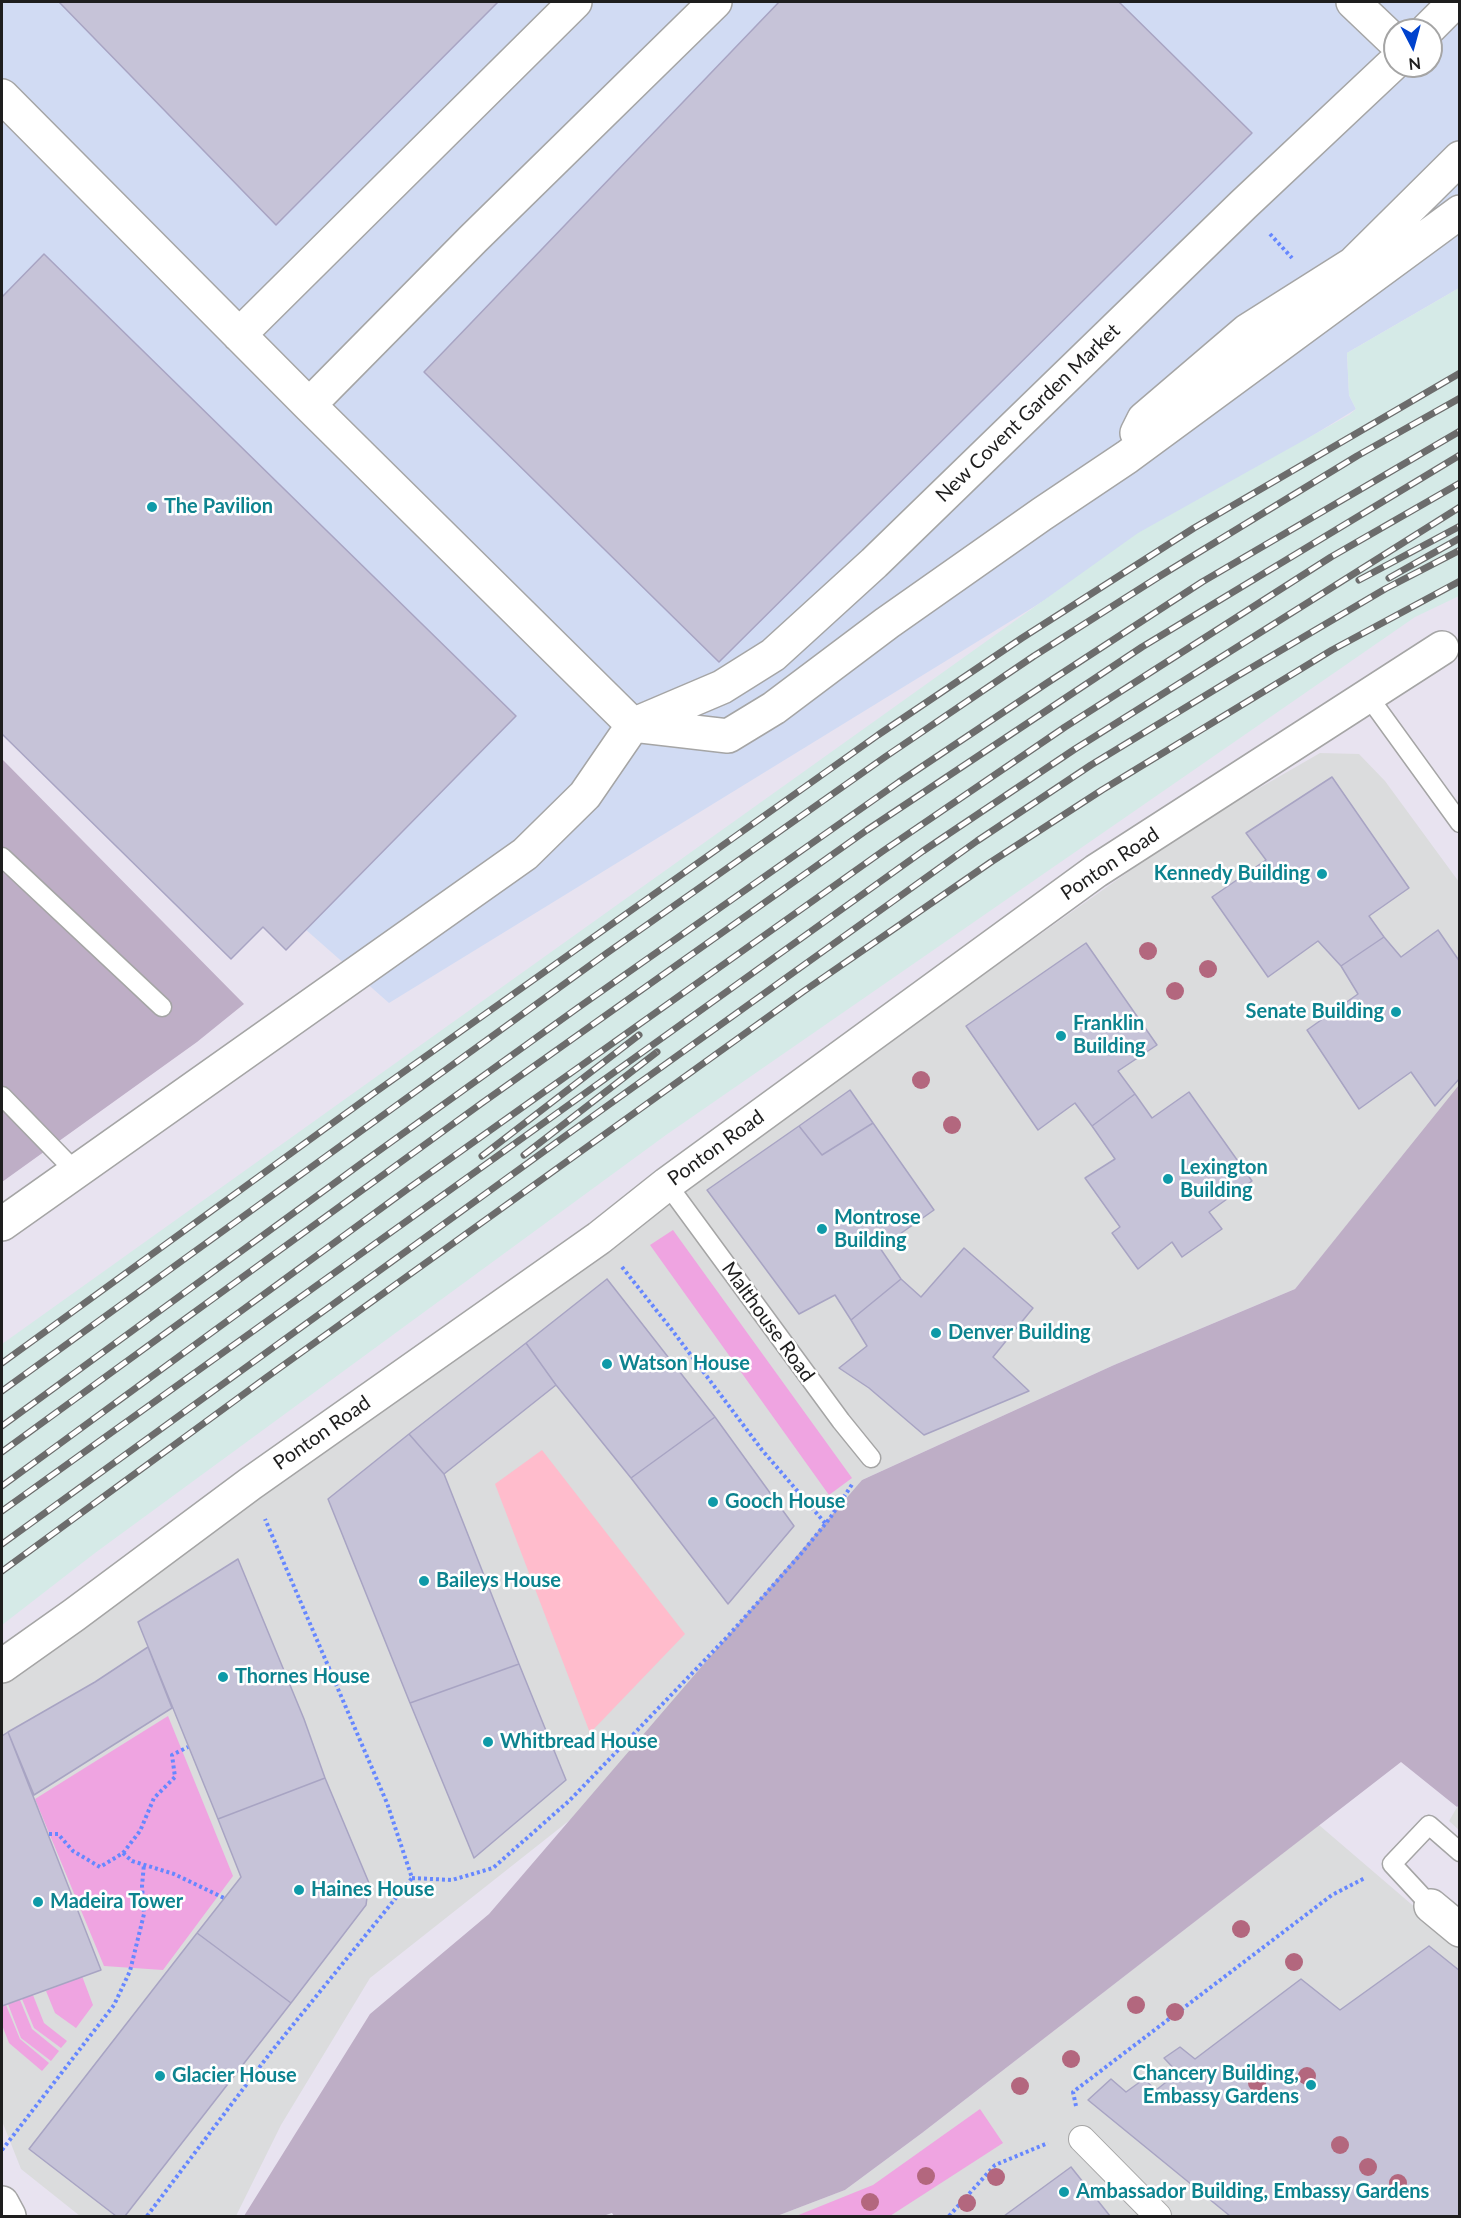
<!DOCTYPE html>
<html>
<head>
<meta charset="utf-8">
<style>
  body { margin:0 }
  #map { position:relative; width:1461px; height:2218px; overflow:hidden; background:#e8e3f0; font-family:Lato,sans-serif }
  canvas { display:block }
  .frame { position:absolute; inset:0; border:3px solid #1e1e1e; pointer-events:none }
  .north { position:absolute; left:1383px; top:18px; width:60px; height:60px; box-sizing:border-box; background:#fff; border:2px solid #a5a5a5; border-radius:50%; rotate:174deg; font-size:16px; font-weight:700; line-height:24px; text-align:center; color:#1e1e1e }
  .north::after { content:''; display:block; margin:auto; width:21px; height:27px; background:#0042cd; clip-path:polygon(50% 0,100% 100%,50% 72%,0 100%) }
</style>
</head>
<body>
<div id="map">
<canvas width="1461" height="2218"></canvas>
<div class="frame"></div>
<div class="north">N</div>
</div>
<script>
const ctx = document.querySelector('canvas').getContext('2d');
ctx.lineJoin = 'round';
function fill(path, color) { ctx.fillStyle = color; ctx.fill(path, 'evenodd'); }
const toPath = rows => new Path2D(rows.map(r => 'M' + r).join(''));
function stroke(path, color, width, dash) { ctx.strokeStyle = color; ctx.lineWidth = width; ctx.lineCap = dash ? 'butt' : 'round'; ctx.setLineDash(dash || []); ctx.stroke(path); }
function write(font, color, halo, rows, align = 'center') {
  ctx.font = font + ' Lato,sans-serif'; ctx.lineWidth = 5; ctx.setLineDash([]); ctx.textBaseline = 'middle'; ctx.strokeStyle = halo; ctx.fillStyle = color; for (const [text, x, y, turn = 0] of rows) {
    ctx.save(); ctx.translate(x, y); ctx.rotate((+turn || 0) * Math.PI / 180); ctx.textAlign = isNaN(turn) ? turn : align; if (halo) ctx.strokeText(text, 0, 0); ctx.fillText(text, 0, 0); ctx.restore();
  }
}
const residential = toPath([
  [1320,753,1359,754,1385,781,1459,882,1459,1088,1295,1289,1114,1365,862,1480,680,1733,370,1978,281,2125,236,2216,80,2216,21,2169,2,2121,2,1679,656,1207,1190,828],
  [1459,1804,1459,1830,1449,1821],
  [1319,1825,1459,1945,1459,2216,777,2216,845,2190,922,2133]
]);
const commercial = toPath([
  [2,2,1459,2,1459,288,1347,353,1349,395,1356,409,389,1003,2,662],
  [1395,30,1431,30,1431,66,1395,66]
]);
const industrial = toPath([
  [1459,288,1459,596,1415,617,666,1135,95,1553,2,1625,2,1344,1138,533,1349,415,1356,409,1349,395,1347,353]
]);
const construction = toPath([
  [2,759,244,1004,197,1042,2,1182],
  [1459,1085,1460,1804,1457,1807,1401,1762,922,2133,845,2190,777,2216,614,2216,612,2213,603,2216,244,2216,370,2014,489,1914,862,1480,1114,1365,1295,1289]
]);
const grass = toPath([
  [673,1230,852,1478,829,1495,650,1245],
  [168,1716,233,1876,163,1970,104,1966,35,1799],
  [82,1976,93,2005,76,2028,55,2013,46,1991],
  [33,1995,44,2023,67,2041,61,2048,34,2028,22,1999],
  [20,2000,32,2029,59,2051,51,2061,21,2038,8,2004],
  [6,2005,20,2039,49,2063,42,2071,9,2043,2,2025,2,2006],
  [980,2109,1003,2143,890,2216,796,2216,873,2185]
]);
const park = toPath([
  [542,1450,685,1634,590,1733,495,1484]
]);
const building = toPath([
  [59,2,498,2,276,225,59,2],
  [779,2,1119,2,1252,133,719,662,424,372,779,2],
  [44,254,516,716,286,950,263,927,231,959,2,734,2,297,44,254],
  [1332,777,1409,888,1369,916,1384,937,1341,966,1318,941,1268,977,1212,897,1266,860,1246,833,1332,777],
  [1438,930,1460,962,1460,1078,1435,1106,1411,1072,1359,1109,1307,1030,1358,994,1341,966,1384,937,1401,957,1438,930],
  [1086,943,1157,1045,1118,1071,1135,1094,1092,1126,1075,1103,1038,1130,966,1026,1086,943],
  [850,1090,873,1123,822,1155,799,1126,850,1090],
  [1189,1092,1252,1181,1209,1212,1222,1229,1182,1257,1172,1242,1138,1269,1112,1233,1120,1227,1085,1178,1115,1159,1092,1126,1135,1094,1152,1118,1189,1092],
  [873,1123,934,1210,880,1248,901,1279,851,1320,835,1295,799,1314,707,1190,799,1126,822,1155,873,1123],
  [964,1248,1033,1308,993,1357,1029,1391,924,1435,869,1388,839,1368,867,1346,851,1320,901,1279,921,1297,964,1248],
  [607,1279,715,1417,631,1478,556,1385,526,1343,607,1279],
  [526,1343,556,1385,444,1474,409,1434,526,1343],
  [715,1417,794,1526,728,1604,631,1478,715,1417],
  [409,1434,444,1474,519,1664,410,1703,328,1499,409,1434],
  [238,1559,304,1719,325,1778,218,1819,138,1622,238,1559],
  [148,1647,172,1708,34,1795,8,1732,95,1682,148,1647],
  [519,1664,566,1780,474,1858,410,1703,519,1664],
  [8,1732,101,1970,2,2006,2,1736,8,1732],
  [325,1778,369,1883,366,1905,291,2003,197,1933,241,1877,218,1819,325,1778],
  [197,1933,291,2003,125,2216,116,2216,29,2149,197,1933],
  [1429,1946,1460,1971,1460,2216,1230,2216,1088,2100,1111,2079,1126,2092,1144,2079,1156,2090,1178,2073,1164,2058,1180,2047,1195,2059,1301,1979,1340,2010,1429,1946],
  [1071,2167,1110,2216,1004,2216,1071,2167]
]);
const path = toPath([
  [1270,234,1292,258],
  [622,1267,672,1330,762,1450,825,1523],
  [49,1834,58,1834,73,1851,100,1867,123,1853,140,1831,154,1798,175,1777,172,1755,188,1747],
  [123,1853,132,1861,174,1874,224,1898],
  [412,1878,452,1880,493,1868,570,1800,728,1636,800,1555,830,1518,853,1483],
  [1076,2106,1073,2092,1332,1895,1365,1878],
  [2,2150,114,2005,130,1971,144,1914,142,1886,144,1864],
  [147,2216,271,2052,412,1878,387,1803,265,1519],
  [949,2216,995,2165,1048,2143]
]);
const service = toPath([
  [1368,696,1460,823],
  [2,857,162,1007],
  [2,1096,76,1172],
  [667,1184,841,1421,871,1458],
  [1431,1906,1392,1864,1429,1825,1460,1852]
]);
const pedestrian = toPath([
  [1082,2139,1158,2216]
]);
const minor = toPath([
  [1353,2,1395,42],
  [1427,30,1455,2],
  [2,96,309,405,633,725,728,736,774,708,887,623,1042,514,1127,457,1460,212],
  [239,335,575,2],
  [309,405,473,239,715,2],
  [1137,433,1144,419,1247,331,1353,264,1460,158],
  [635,724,722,687,773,655,874,563,1243,205,1395,62],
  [2,1224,525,854,585,795,633,725],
  [2,1666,74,1615,250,1484,599,1238,667,1184,1096,871,1442,648],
  [1431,1906,1460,1930],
  [2,2203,9,2216]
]);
const rail = toPath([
  [1389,578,1460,538],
  [1359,580,1460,526],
  [524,1155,657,1052],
  [482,1156,639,1035],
  [2,1363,374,1093,878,735,1022,638,1194,528,1460,373],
  [2,1391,607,953,885,757,1034,656,1160,576,1357,456,1460,398],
  [2,1426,366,1160,579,1007,899,782,1047,683,1202,582,1460,431],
  [2,1452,482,1103,867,830,1142,647,1460,455],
  [2,1486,409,1188,883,851,1065,727,1331,557,1460,483],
  [2,1511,923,851,1075,749,1460,507],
  [2,1544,568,1134,977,841,1091,765,1234,678,1385,589,1460,550],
  [2,1571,267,1377,804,991,991,862,1102,790,1332,650,1460,581]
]);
const trees = [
  [1148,951],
  [1208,969],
  [1175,991],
  [921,1080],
  [952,1125],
  [1241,1929],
  [1294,1962],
  [1136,2005],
  [1175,2012],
  [1071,2059],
  [1307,2076],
  [1257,2083],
  [1020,2086],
  [1340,2145],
  [1368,2167],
  [926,2176],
  [996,2177],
  [1398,2183],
  [870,2202],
  [967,2203]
];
const markers = [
  [152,507,6,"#0f9aa8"],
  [1322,874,6,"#0f9aa8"],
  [1396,1012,6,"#0f9aa8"],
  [1061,1036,6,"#0f9aa8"],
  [1168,1179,6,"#0f9aa8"],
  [822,1229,6,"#0f9aa8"],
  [936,1333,6,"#0f9aa8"],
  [607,1364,6,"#0f9aa8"],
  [713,1502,6,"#0f9aa8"],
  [424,1581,6,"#0f9aa8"],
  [223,1677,6,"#0f9aa8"],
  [488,1742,6,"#0f9aa8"],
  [299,1890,6,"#0f9aa8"],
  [38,1902,6,"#0f9aa8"],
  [160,2076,6,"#0f9aa8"],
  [1311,2085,6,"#0f9aa8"],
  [1064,2192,6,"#0f9aa8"]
];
const streetNames = [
  ["New Covent Garden Market",1028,413,-44],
  ["Ponton Road",1110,864,-34],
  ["Ponton Road",716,1148,-36],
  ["Malthouse Road",768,1322,54],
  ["Ponton Road",322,1433,-35]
];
const cultureNames = [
  ["The Pavilion",164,507],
  ["Kennedy Building",1310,874,"right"],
  ["Senate Building",1384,1012,"right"],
  ["Franklin",1073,1024],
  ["Building",1073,1047],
  ["Lexington",1180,1168],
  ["Building",1180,1191],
  ["Montrose",834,1218],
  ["Building",834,1241],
  ["Denver Building",948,1333],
  ["Watson House",619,1364],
  ["Gooch House",725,1502],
  ["Baileys House",436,1581],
  ["Thornes House",235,1677],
  ["Whitbread House",500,1742],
  ["Haines House",311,1890],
  ["Madeira Tower",50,1902],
  ["Chancery Building,",1299,2074,"right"],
  ["Embassy Gardens",1299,2097,"right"],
  ["Glacier House",172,2076],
  ["Ambassador Building, Embassy Gardens",1076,2192]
];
fill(residential, '#dbdcdd');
fill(commercial, '#d1dbf3');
fill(industrial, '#d5eae7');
fill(construction, '#beaec6');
fill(grass, '#efa4e1');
fill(park, '#ffbccc');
fill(building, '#c6c3d8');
stroke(building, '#a8a4c3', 1.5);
stroke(service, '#a5a5a5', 21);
stroke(pedestrian, '#a5a5a5', 28);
stroke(minor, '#a5a5a5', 36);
stroke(path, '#6687ff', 4, [3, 3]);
stroke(service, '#fff', 18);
stroke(pedestrian, '#fff', 26);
stroke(minor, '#fff', 33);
stroke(rail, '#6c6c6c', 7);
stroke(rail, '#fff', 4.5, [14]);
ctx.fillStyle = '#b3677e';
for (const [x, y] of trees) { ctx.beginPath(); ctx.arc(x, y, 9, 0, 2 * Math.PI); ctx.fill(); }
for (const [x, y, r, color] of markers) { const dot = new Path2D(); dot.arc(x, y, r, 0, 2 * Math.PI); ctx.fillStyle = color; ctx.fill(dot); stroke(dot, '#fff', 2); }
write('20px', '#1e1e1e', '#fff', streetNames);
write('bold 20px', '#0d838f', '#fff', cultureNames, 'left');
</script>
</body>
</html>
